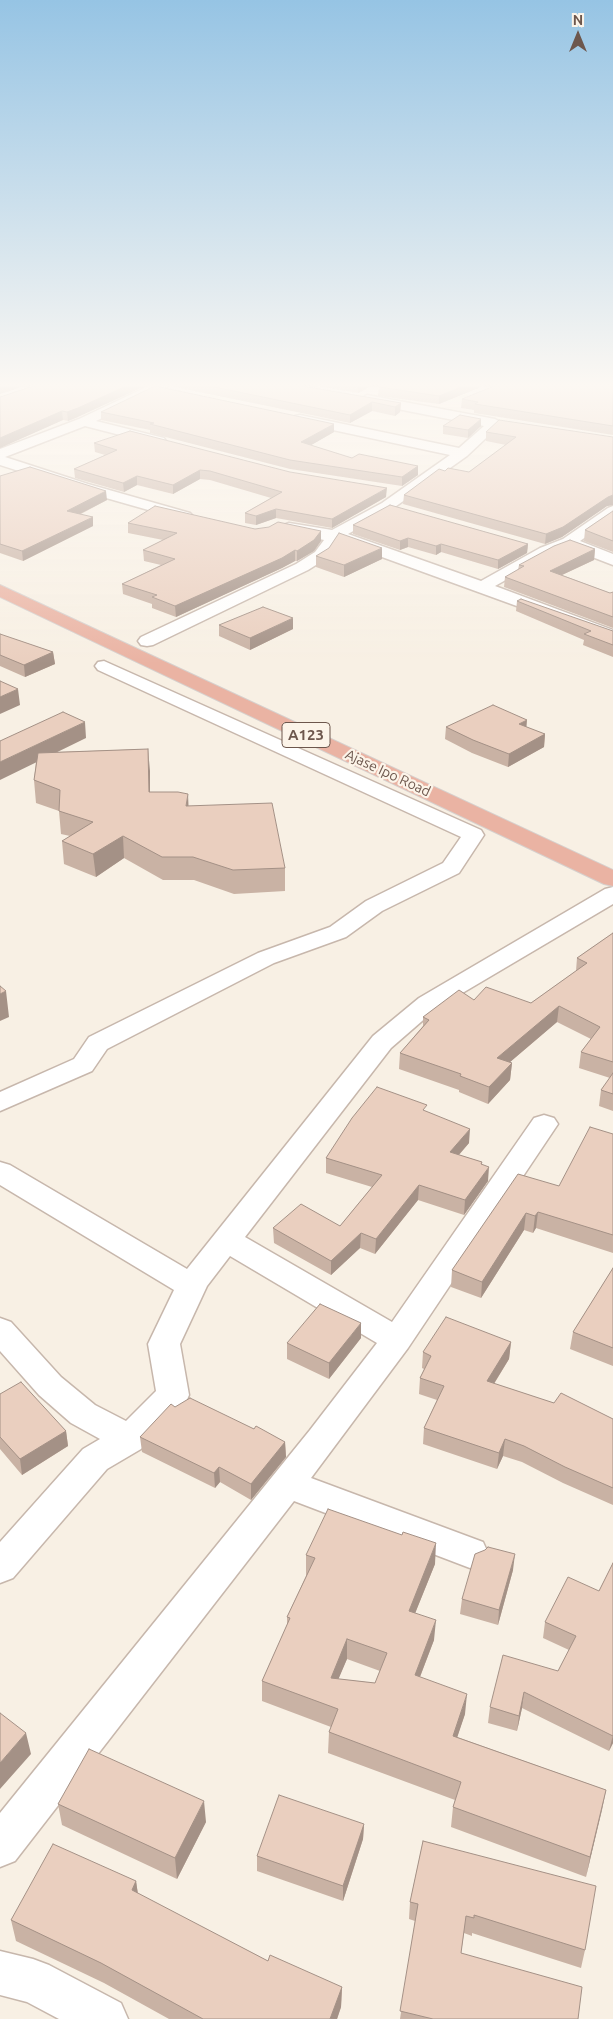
<!DOCTYPE html>
<html>
<head>
<meta charset="utf-8">
<style>
  body { margin:0 }
  #map { position:relative; width:613px; height:2019px; overflow:hidden; background:#f8f0e4; font-family:Ubuntu,sans-serif }
  canvas { display:block }
  .north { position:absolute; left:553px; top:10px; width:50px; height:50px; -webkit-text-stroke:4px #fcf4e9; paint-order:stroke; rotate:0deg; font-size:14px; font-weight:700; line-height:20px; text-align:center; color:#6d574d }
  .north::after { content:''; display:block; margin:auto; width:18px; height:22px; background:#6d574d; clip-path:polygon(50% 0,100% 100%,50% 72%,0 100%) }
</style>
</head>
<body>
<div id="map">
<canvas width="613" height="2019"></canvas>
<div class="north">N</div>
</div>
<script>
const ctx = document.querySelector('canvas').getContext('2d');
ctx.lineJoin = 'round';
const toPath = rows => new Path2D(rows.map(r => 'M' + r).join(''));
function stroke(path, color, width, dash) { ctx.strokeStyle = color; ctx.lineWidth = width; ctx.lineCap = dash ? 'butt' : 'round'; ctx.setLineDash(dash || []); ctx.stroke(path); }
function fill(path, color) { ctx.fillStyle = color; ctx.fill(path, 'evenodd'); }
function write(font, color, halo, rows, align = 'center') {
  ctx.font = font + ' Ubuntu,sans-serif'; ctx.lineWidth = 4.5; ctx.setLineDash([]); ctx.textBaseline = 'middle'; ctx.strokeStyle = halo; ctx.fillStyle = color; for (const [text, x, y, turn = 0] of rows) {
    ctx.save(); ctx.translate(x, y); ctx.rotate((+turn || 0) * Math.PI / 180); ctx.textAlign = isNaN(turn) ? turn : align; if (halo) ctx.strokeText(text, 0, 0); ctx.fillText(text, 0, 0); ctx.restore();
  }
}
const minor = toPath([
  [157,382,172,382,170,385,96,421,164,438,166,441,164,444,159,445,85,426,5,457,88,484,190,513,193,516,190,519,180,519,78,490,0,465,0,449,79,419,157,382],
  [367,395,495,419,502,423,467,456,392,509,348,534,481,581,540,548,563,539,608,508,613,506,613,518,580,541,613,554,613,565,569,548,552,554,495,586,613,630,613,641,338,541,327,558,308,570,153,645,147,646,141,645,138,641,141,637,296,564,315,552,324,540,284,531,281,528,284,525,289,523,332,530,382,503,450,455,300,423,295,422,293,419,295,416,300,415,459,448,484,426,362,402,361,399,367,395],
  [104,661,481,830,484,835,459,873,382,911,346,937,274,963,107,1049,92,1071,0,1111,0,1092,74,1059,89,1037,258,953,330,927,366,901,443,863,461,837,98,670,95,666,98,662,104,661],
  [613,887,613,904,437,1008,391,1048,245,1237,392,1322,534,1118,544,1115,554,1118,558,1124,408,1348,311,1478,483,1542,488,1553,483,1564,470,1568,294,1501,15,1861,0,1867,0,1813,310,1430,377,1343,230,1256,207,1286,180,1344,189,1395,185,1404,141,1449,107,1469,13,1578,0,1583,0,1542,83,1449,100,1439,71,1423,39,1395,0,1351,0,1318,11,1322,61,1377,95,1405,126,1421,156,1391,148,1344,174,1290,0,1185,0,1162,10,1165,187,1269,373,1036,419,998,605,889,613,887],
  [0,1951,33,1959,49,1965,121,2003,128,2019,59,2019,27,2002,0,1995,0,1951]
]);
const highway = toPath([
  [0,585,613,870,613,886,604,884,0,597,0,585]
]);
const wall = toPath([
  [46,382,78,417,68,421,63,420,0,448,0,397],
  [170,382,279,382,401,403,400,412,395,416,372,411,350,423,170,386],
  [293,382,379,382,358,393],
  [493,382,439,404,378,396,379,387],
  [613,382,613,435,474,413,474,410,461,408,462,399],
  [101,412,334,432,311,445,352,458,418,466,418,475,402,486,290,469,150,433,150,430,101,420],
  [443,426,481,426,468,438,443,434],
  [486,432,613,437,613,505,607,506,562,537,545,544,403,504,404,495,445,471,469,472,506,445,486,441],
  [94,443,386,497,332,528,276,518,256,525,245,523,245,513,271,498,210,480,200,479,173,494,137,485,124,492,75,478,74,469,105,455,95,452],
  [0,476,107,500,81,514,93,526,23,561,0,553],
  [613,511,613,552,584,541,585,530],
  [128,523,255,529,321,541,314,551,297,561,295,561,282,568,176,617,152,608,152,604,123,594,122,584,161,565,144,561,143,550,163,540,128,533],
  [353,525,528,544,527,553,498,569,441,552,436,555,408,547,400,550,353,534],
  [595,549,594,560,562,575,610,593,613,592,613,628,504,587,505,577,518,570,519,565],
  [316,556,382,559,344,577,316,567],
  [517,601,613,631,613,657,583,645,584,640,516,611],
  [219,625,293,629,250,650,219,636],
  [0,634,53,652,55,664,25,677,0,666],
  [446,727,526,727,545,734,544,747,508,767,472,753,445,739],
  [86,738,57,752,148,749,150,792,188,806,285,868,285,891,234,894,194,880,163,880,124,858,96,877,64,864,62,841,70,836,61,834,59,811,36,803,34,780,36,762],
  [613,933,613,1111,599,1106,601,1090,610,1078,579,1068,581,1052,591,1039,557,1022,510,1062,512,1063,510,1080,488,1104,459,1092,459,1090,399,1069,400,1053,423,1026,423,1017,474,1000,531,1003,576,971,577,958],
  [426,1111,469,1143,459,1155,482,1162,482,1165,488,1181,464,1215,418,1200,375,1254,360,1248,331,1275,274,1243,273,1228,340,1226,372,1187,326,1173,326,1158],
  [613,1134,613,1253,536,1228,533,1233,524,1230,481,1298,451,1287,452,1270,559,1186],
  [613,1268,613,1366,570,1349,573,1332],
  [361,1338,329,1379,287,1359,287,1343],
  [511,1342,509,1359,494,1384,554,1403,613,1419,613,1505,563,1483,522,1462,503,1456,497,1469,423,1444,424,1428,437,1400,419,1394,420,1378,424,1369,422,1368,423,1352],
  [0,1394,66,1431,68,1446,22,1475,0,1449],
  [175,1407,254,1429,285,1442,286,1457,251,1500,220,1482,215,1488,142,1452,140,1437],
  [485,1550,513,1570,498,1625,460,1614,462,1599],
  [306,1555,435,1564,415,1613,434,1640,420,1677,465,1714,457,1737,606,1790,586,1877,451,1827,453,1807,455,1800,328,1753,329,1732,331,1727,262,1701,262,1681,287,1625,287,1617,306,1576],
  [347,1659,380,1671,375,1683,338,1679],
  [613,1563,613,1743,609,1751,522,1708,517,1731,488,1723,490,1707,558,1671,569,1650,543,1638,545,1622,599,1591],
  [58,1804,206,1822,177,1879,62,1825],
  [364,1824,363,1839,343,1901,257,1871,257,1856],
  [423,1841,585,1950,581,1968,472,1933,472,1936,464,1933,461,1953,578,2019,400,2019,415,1921,409,1919,410,1902],
  [136,1881,138,1894,268,1961,342,1987,341,2007,337,2019,169,2019,104,1983,16,1941,11,1920]
]);
const shadedWall = toPath([
  [10,382,33,382,34,383,0,394,0,385],
  [135,382,154,382,78,417,68,421,67,412],
  [363,382,379,382,358,393,358,384],
  [473,382,493,382,439,404,439,396],
  [372,402,372,411,350,423,350,415],
  [401,403,400,412,395,416,395,407],
  [62,411,63,420,0,448,0,438],
  [481,419,481,426,468,438,468,430],
  [334,424,334,432,301,451,301,442],
  [418,466,418,475,402,486,402,477],
  [200,470,200,479,173,494,173,485],
  [137,476,137,485,124,492,123,483],
  [387,488,386,497,332,528,332,519],
  [106,491,107,500,68,520,67,511],
  [613,495,613,505,607,506,562,537,545,544,546,534,608,497],
  [276,509,276,518,256,525,256,516],
  [93,517,93,526,23,561,22,551],
  [321,531,321,541,314,551,297,561,297,551],
  [408,538,408,547,400,550,400,541],
  [441,544,441,552,436,555,436,546],
  [528,544,527,553,498,569,498,560],
  [382,548,382,559,344,577,344,565],
  [595,549,594,560,549,581,550,571],
  [295,550,295,561,282,568,176,617,175,606],
  [293,618,293,629,250,650,250,638],
  [53,652,55,664,25,677,24,665],
  [18,689,20,705,0,714,0,697],
  [527,720,526,733,519,724],
  [85,722,86,738,0,780,0,762],
  [545,734,544,747,508,767,509,754],
  [148,749,150,771,150,814,149,792],
  [188,794,189,817,186,806],
  [123,836,124,858,96,877,93,854],
  [6,991,9,1017,0,1021,0,994],
  [559,1006,557,1022,496,1074,497,1058],
  [512,1063,510,1080,488,1104,489,1087],
  [470,1129,469,1143,449,1166,450,1152],
  [489,1167,488,1181,464,1215,465,1200],
  [419,1185,418,1200,375,1254,376,1239],
  [538,1212,536,1228,533,1233,535,1216],
  [526,1213,524,1230,481,1298,482,1282],
  [361,1233,360,1248,331,1275,331,1261],
  [361,1323,361,1338,329,1379,329,1363],
  [511,1342,509,1359,485,1398,487,1381],
  [66,1431,68,1446,22,1475,20,1459],
  [505,1439,503,1456,497,1469,499,1453],
  [285,1442,286,1457,251,1500,251,1484],
  [219,1467,220,1482,215,1488,214,1473],
  [436,1543,435,1564,408,1631,409,1611],
  [515,1554,513,1570,498,1625,499,1610],
  [436,1620,434,1640,413,1695,415,1675],
  [347,1639,347,1659,330,1699,331,1678],
  [524,1692,522,1708,517,1731,519,1716],
  [467,1694,465,1714,451,1756,453,1736],
  [26,1733,31,1754,0,1789,0,1763],
  [613,1735,613,1743,609,1751],
  [606,1790,602,1810,586,1877,590,1857],
  [204,1801,206,1822,177,1879,175,1858],
  [364,1824,363,1839,343,1901,343,1886],
  [136,1881,139,1902,132,1890],
  [342,1987,341,2007,337,2019,330,2019]
]);
const building = toPath([
  [0,382,10,382,0,385,0,382],
  [46,382,72,382,95,386,105,382,135,382,78,408,67,412,62,411,0,438,0,397,46,382],
  [190,382,279,382,401,403,395,407,372,402,350,415,190,382],
  [342,382,363,382,358,384,342,382],
  [389,382,473,382,439,396,379,387,389,382],
  [504,382,613,382,613,426,475,404,478,402,462,399,504,382],
  [155,386,334,424,301,442,352,458,359,454,418,466,402,477,290,460,150,424,154,423,101,412,155,386],
  [460,415,481,419,468,430,443,426,460,415],
  [499,420,613,437,613,495,608,497,563,527,546,534,404,495,439,469,445,471,448,468,469,472,516,437,486,432,499,420],
  [130,431,290,472,387,488,332,519,276,509,256,516,245,513,282,492,210,471,200,470,173,485,137,476,123,483,74,469,117,450,94,443,130,431],
  [30,467,106,491,67,511,93,517,22,551,0,544,0,476,30,467],
  [390,505,528,544,498,560,441,544,436,546,408,538,400,541,353,525,390,505],
  [155,506,255,529,269,527,278,522,321,531,314,540,297,551,295,550,282,558,175,606,152,597,157,595,122,584,175,559,143,550,177,533,128,523,155,506],
  [613,511,613,541,585,530,613,511],
  [339,533,382,548,344,565,316,556,329,548,339,533],
  [570,540,595,549,550,571,610,593,613,592,613,617,505,577,524,566,519,565,554,546,570,540],
  [521,599,613,631,613,645,584,634,591,631,517,601,521,599],
  [263,607,293,618,250,638,219,625,263,607],
  [0,634,53,652,24,665,0,655,0,634],
  [0,681,18,689,0,697,0,681],
  [493,705,527,720,519,724,545,734,509,754,473,740,446,727,493,705],
  [63,712,85,722,0,762,0,741,63,712],
  [148,749,149,792,178,792,188,794,186,806,272,803,285,868,233,870,193,857,162,857,123,836,93,854,62,841,93,822,59,811,60,790,34,780,38,753,148,749],
  [613,933,613,1062,581,1052,600,1027,559,1006,497,1058,512,1063,489,1087,460,1076,461,1074,400,1053,429,1020,423,1017,459,990,474,1000,486,987,531,1003,587,963,577,958,613,933],
  [0,986,6,991,0,994,0,986],
  [613,1073,613,1094,601,1090,613,1073],
  [377,1087,427,1105,423,1110,470,1129,450,1152,482,1162,481,1164,489,1167,465,1200,419,1185,376,1239,361,1233,331,1261,273,1228,301,1204,340,1226,382,1175,326,1158,352,1118,377,1087],
  [590,1127,613,1134,613,1235,538,1212,535,1216,526,1213,482,1282,452,1270,518,1174,559,1186,590,1127],
  [613,1268,613,1348,573,1332,613,1268],
  [320,1304,361,1323,329,1363,287,1343,320,1304],
  [446,1317,511,1342,487,1381,554,1403,561,1393,613,1419,613,1488,565,1467,524,1446,505,1439,499,1453,424,1428,444,1386,420,1378,431,1356,423,1352,446,1317],
  [21,1382,66,1431,20,1459,0,1437,0,1394,21,1382],
  [190,1398,254,1429,256,1426,285,1442,251,1484,219,1467,214,1473,140,1437,171,1404,175,1407,190,1398],
  [328,1509,402,1535,403,1532,436,1543,409,1611,436,1620,415,1675,467,1694,453,1736,606,1790,590,1857,453,1807,461,1782,329,1732,338,1709,262,1681,290,1618,287,1617,315,1558,306,1555,328,1509],
  [347,1639,387,1653,375,1683,331,1678,347,1639],
  [488,1547,515,1554,499,1610,462,1599,475,1554,485,1550,488,1547],
  [613,1563,613,1736,524,1692,519,1716,490,1707,503,1655,558,1671,576,1636,545,1622,568,1577,599,1591,613,1563],
  [0,1713,26,1733,0,1763,0,1713],
  [89,1749,204,1801,175,1858,58,1804,89,1749],
  [279,1795,364,1824,343,1886,257,1856,279,1795],
  [423,1841,596,1886,585,1950,474,1915,474,1918,466,1916,461,1953,582,1987,578,2019,433,2019,400,2011,418,1904,410,1902,423,1841],
  [53,1844,136,1881,132,1890,268,1961,270,1955,342,1987,330,2019,203,2019,101,1963,11,1920,53,1844]
]);
const farStreetnames = [
  ["Ajase Ipo Road",388,773,25]
];
const shields = [
  [306,735,48]
];
const shieldNames = [
  ["A123",306,735]
];
stroke(minor, '#c7b7ac', 3);
stroke(highway, '#d6d0cd', 2);
fill(minor, '#fff');
fill(highway, '#eab3a3');
fill(wall, '#c9b2a4');
fill(shadedWall, '#a49186');
fill(building, '#eacfbf');
stroke(building, '#a49186', 1);
const sky = ctx.createLinearGradient(0, 0, 0, 664);
sky.addColorStop(0, '#96c4e4');
sky.addColorStop(0.58, '#fcf8f3');
sky.addColorStop(1, '#fcf8f300');
ctx.fillStyle = sky;
ctx.fillRect(0, 0, 613, 664);
write('14px', '#6d574d', '#fcf4e9', farStreetnames);
for (const [x, y, w] of shields) { const box = new Path2D(); box.roundRect(x - w / 2, y - 12.5, w, 25, 4); ctx.fillStyle = '#fcf4e9'; ctx.fill(box); stroke(box, '#6d574d', 1); }
write('bold 15px', '#6d574d', null, shieldNames);
</script>
</body>
</html>
